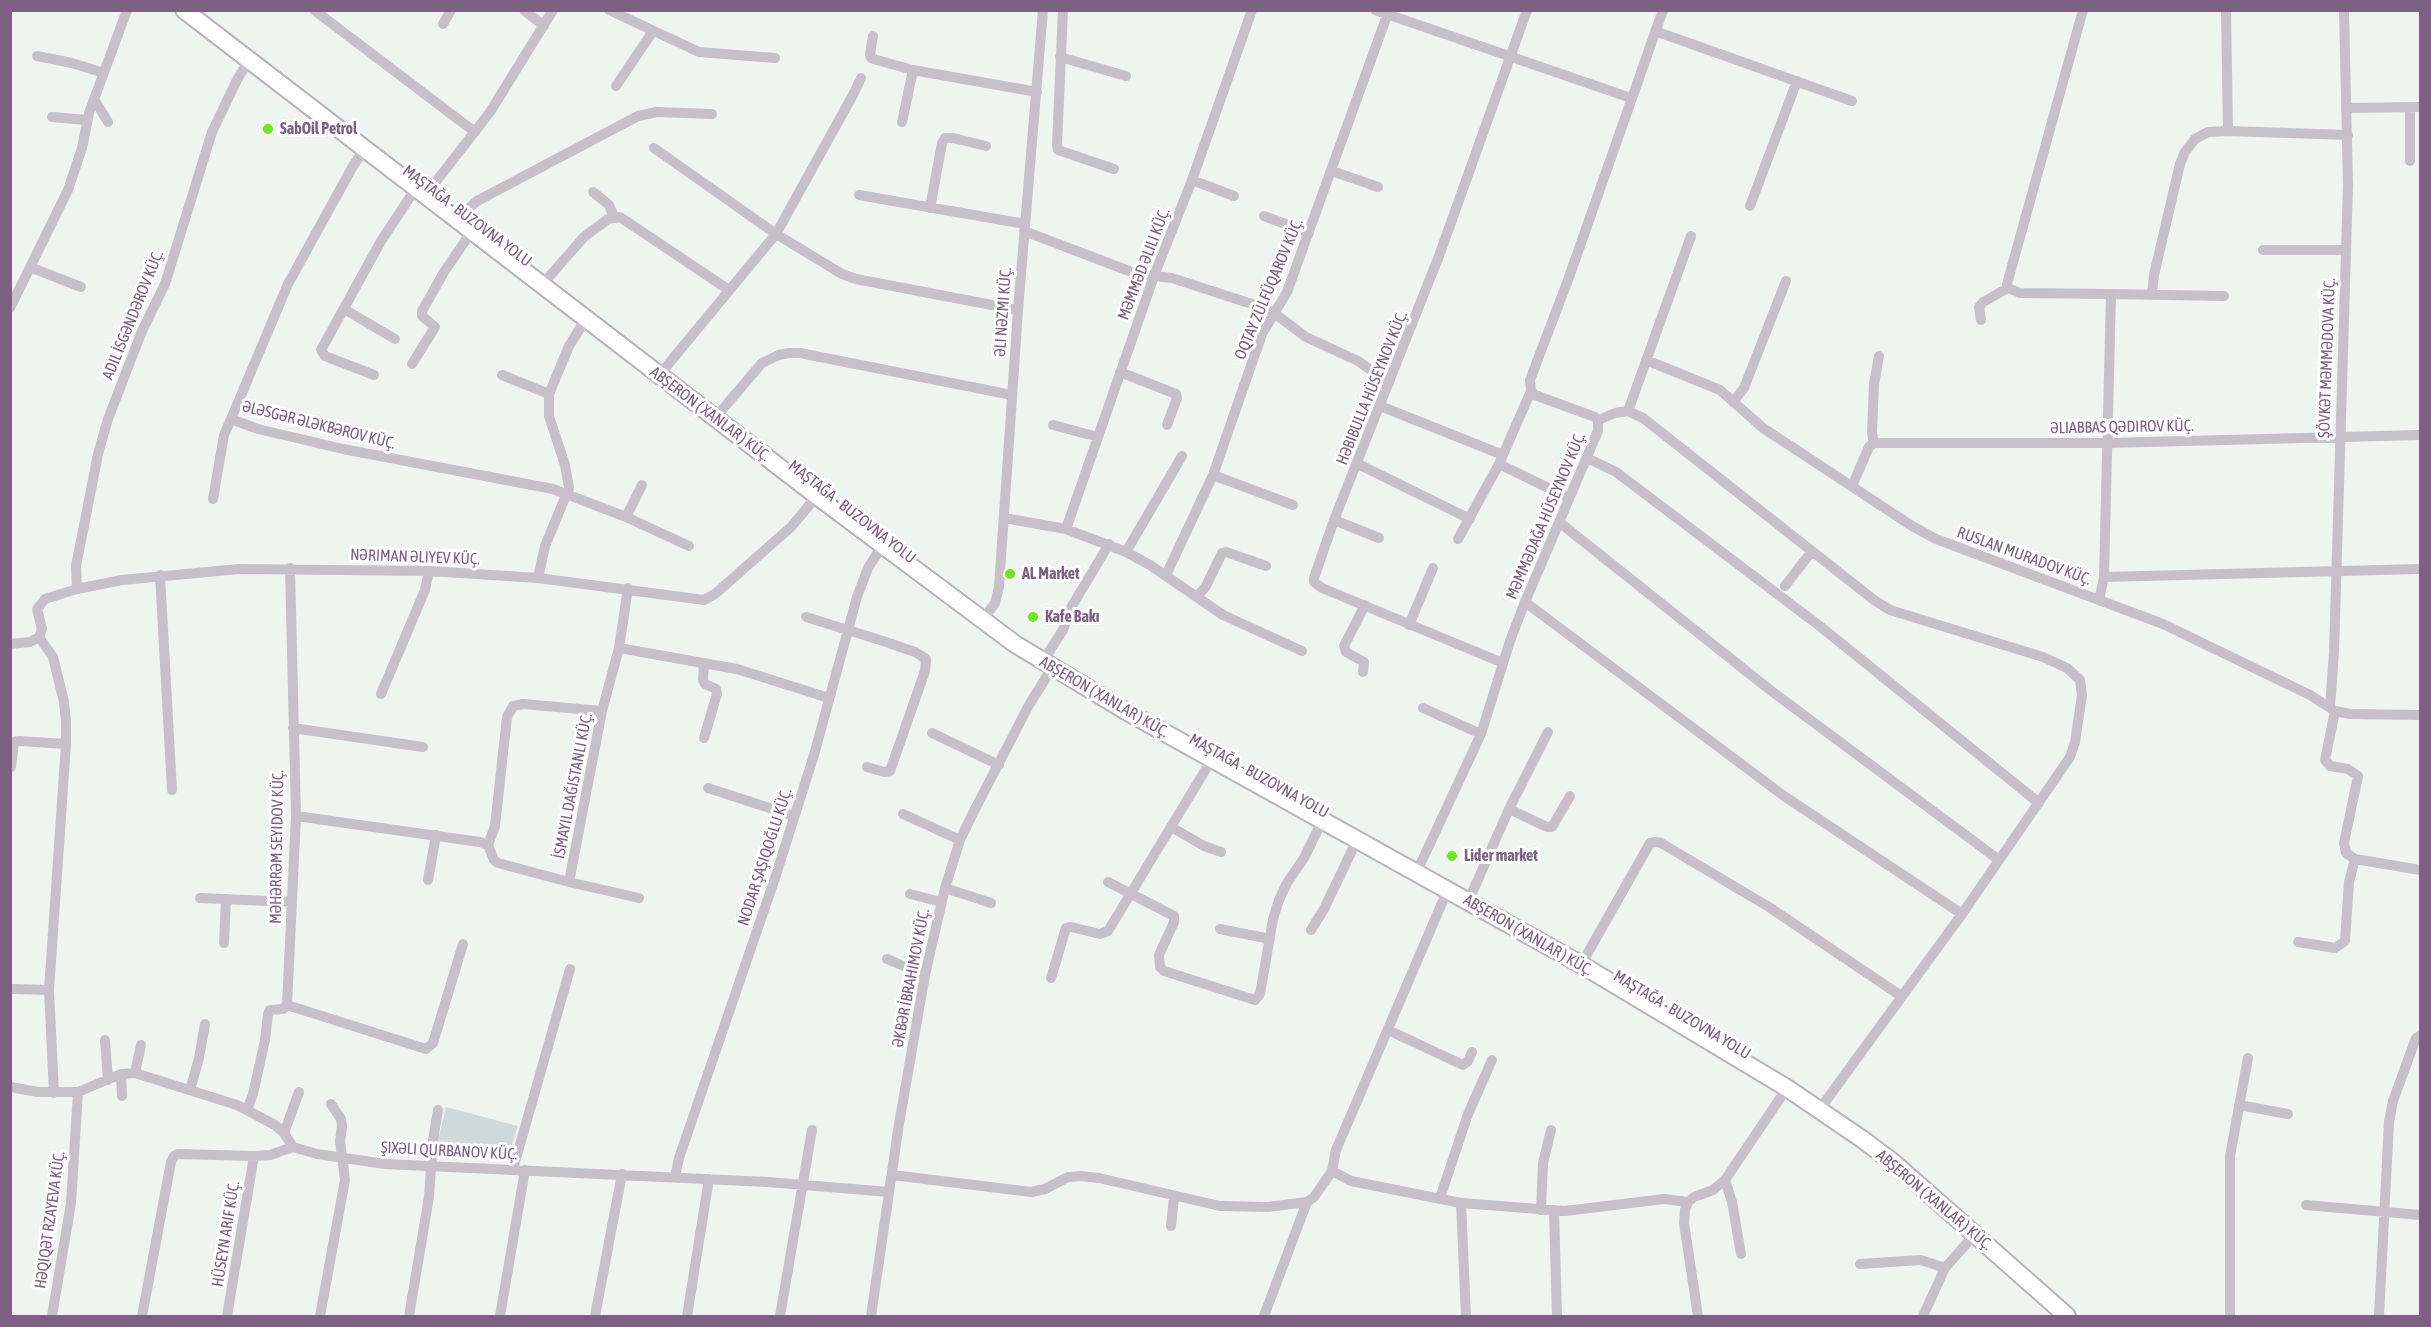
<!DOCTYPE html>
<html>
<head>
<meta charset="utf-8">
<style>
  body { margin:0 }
  #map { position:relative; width:2431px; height:1327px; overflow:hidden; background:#eff4f1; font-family:"Asap Condensed",sans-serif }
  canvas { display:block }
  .frame { position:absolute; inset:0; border:12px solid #7c6182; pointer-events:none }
</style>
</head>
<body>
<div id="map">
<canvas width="2431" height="1327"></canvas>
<div class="frame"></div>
</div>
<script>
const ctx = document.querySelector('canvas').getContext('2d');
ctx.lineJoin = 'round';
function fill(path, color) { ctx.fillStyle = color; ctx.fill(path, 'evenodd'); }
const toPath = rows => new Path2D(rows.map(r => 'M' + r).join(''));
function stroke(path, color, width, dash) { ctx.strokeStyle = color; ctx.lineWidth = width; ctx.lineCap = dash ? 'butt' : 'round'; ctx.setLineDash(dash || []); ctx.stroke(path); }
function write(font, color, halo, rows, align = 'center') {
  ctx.font = font + ' "Asap Condensed",sans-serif'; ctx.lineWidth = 6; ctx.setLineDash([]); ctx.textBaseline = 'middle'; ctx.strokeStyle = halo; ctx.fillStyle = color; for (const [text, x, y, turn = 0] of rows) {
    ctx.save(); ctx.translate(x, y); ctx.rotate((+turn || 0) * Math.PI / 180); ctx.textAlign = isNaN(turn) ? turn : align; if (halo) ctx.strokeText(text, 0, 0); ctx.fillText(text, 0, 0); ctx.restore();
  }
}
const green = toPath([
  [446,1107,518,1126,508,1157,435,1154]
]);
const street = toPath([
  [314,10,475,132],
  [524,10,544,26],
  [609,10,699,52,775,58],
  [1063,10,1057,145,1058,150,1114,169],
  [1375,10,1631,98],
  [2083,10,2007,284,2008,288,2020,293,2111,294,2104,577,2099,600],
  [2226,10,2228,131],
  [443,24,451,10],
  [1655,31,1852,101],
  [873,36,870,54,871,58,877,60,913,70,1037,92],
  [37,56,72,63,104,73],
  [1060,57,1126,76],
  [616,86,653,31],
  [94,99,108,122],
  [2410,107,2410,161],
  [2347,108,2420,107],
  [52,117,87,120],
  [902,122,913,70],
  [654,148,776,234,842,274,856,279,1018,310],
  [365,149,353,166,288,284,231,419,258,429,343,449,553,489,626,517,689,546],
  [1332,171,1378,187],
  [1192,180,1234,196],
  [431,188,490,112,553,10],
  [593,192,609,205,614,217],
  [859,195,1025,224],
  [1750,206,1797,81],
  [930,208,942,143,945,138,953,138,986,146],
  [463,213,477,201,638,116,657,112,712,114],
  [1264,216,1309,233],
  [1024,231,1137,274,1172,278,1264,308,1274,313,1306,337,1358,361,1389,383],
  [2263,250,2346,250],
  [30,267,81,287],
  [548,278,584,237,608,219,620,217,729,290],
  [2111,294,2224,296],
  [2152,294,2154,275,2180,164,2185,152,2195,139,2208,132,2228,131,2348,135],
  [10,308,68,190,82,148,89,113,127,10],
  [344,309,395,339],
  [1981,320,1979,307,1983,302,2008,288],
  [1646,360,1720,390,1763,428,1912,526,1936,539,2163,624,2310,695,2335,711,2350,714,2420,715],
  [412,364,435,327,422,316,422,311,444,272,472,231],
  [665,368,776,234,854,93,861,78],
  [1120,372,1176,394,1177,398,1167,425],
  [374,375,325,356,321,350,381,241,416,188],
  [502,375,549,394],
  [1733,402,1744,388,1786,281],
  [1380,406,1503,455],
  [721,411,762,363,779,355,789,353,800,353,1012,395],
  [1628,411,1691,236],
  [1598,420,1615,413,1628,411,1643,418,1874,600,1890,610,2043,657,2067,668,2080,680,2082,695,2075,742,2070,757,1962,914,1825,1102],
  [1053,425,1098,437],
  [1874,443,1872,433,1874,384,1879,356],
  [1587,458,1616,472,1821,627,2039,803],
  [1358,464,1470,519],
  [1499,464,1569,498],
  [1213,475,1293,505],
  [1852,486,1869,447,1874,443,2108,443,2420,435],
  [213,499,224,435,231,419],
  [626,517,642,485],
  [1004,518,1066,529,1126,552,1150,565,1223,615,1302,651],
  [1334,520,1379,538],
  [1559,522,1770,690,1999,860],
  [1066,529,1154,276,1192,180,1252,10],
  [1458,539,1499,464,1531,391],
  [1126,552,1182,456],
  [160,575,172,790],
  [1166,575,1213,475,1262,334,1287,292,1389,10],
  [2104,577,2420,569],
  [538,578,545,546,569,488,565,465,549,416,549,394,569,346,586,319],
  [1785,586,1812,551],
  [77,589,76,566,98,454,108,419,142,331,165,284,212,132,237,80,249,60],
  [1197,597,1206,586,1222,553,1226,552,1266,566],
  [1525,602,1784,796,1962,914],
  [987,614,995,603,999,587,1018,310,1043,10],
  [806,617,883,641,915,652,926,659,925,671,890,771,884,772,867,767],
  [1409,625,1433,568],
  [39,637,53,657,64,702,66,722,66,744,49,990,54,1093],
  [10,644,30,642,39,637,42,629,37,609,45,599,77,589,122,580,239,569,429,571,538,578,704,600,715,594,791,527,817,496],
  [619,648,737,669,829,698],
  [1047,655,1063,630,1072,606,1109,544],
  [704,663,703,680,705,684,716,689,717,694,704,738],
  [1503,663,1322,588,1314,582,1314,578,1334,520,1439,256,1527,10],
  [1363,672,1364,662,1346,652,1344,646,1365,605],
  [381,694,425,590,429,571],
  [2330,707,2334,652,2348,185,2344,10],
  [1423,708,1481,734],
  [2335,711,2325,760,2330,766,2348,769,2358,776,2344,843,2346,853,2355,859,2420,870],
  [293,728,423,747],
  [932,733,999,765],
  [11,767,14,742,19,741,66,744],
  [708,788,794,816],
  [1509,809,1547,827,1552,827,1570,796],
  [903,814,960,840],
  [296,816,480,842,488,845,494,860,498,863,569,882,602,711,619,648,628,588],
  [1171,827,1204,846,1221,852],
  [488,845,495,826,507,717,513,706,523,704,602,711],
  [1420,865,1481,734,1510,641,1525,602,1598,431,1598,420,1595,417,1535,395,1531,391,1530,380,1568,280,1663,10],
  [428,880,436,835],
  [569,882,639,898],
  [1108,882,1174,916,1174,922,1159,955,1160,967,1164,971,1255,1000,1260,994,1273,919,1279,900,1287,883,1304,858,1322,821],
  [945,888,991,903],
  [1472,893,1509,809,1548,732],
  [910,894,941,902],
  [200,898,292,902],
  [1220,929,1270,939],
  [1311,930,1324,909,1357,840],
  [2298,942,2335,948,2345,941,2349,882,2355,859],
  [224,943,226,899],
  [1586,956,1650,843,1655,842,1661,843,1769,907,1901,996],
  [887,959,925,975],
  [1051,978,1066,928,1071,927,1100,934,1108,931,1212,759],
  [14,989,49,990],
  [287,1005,426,1049,433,1043,463,944],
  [1388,1030,1463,1065,1468,1061,1472,1052],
  [105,1040,108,1080],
  [135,1073,141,1045],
  [121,1074,122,1096],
  [10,1087,38,1092,78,1092,121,1074,135,1073,237,1105,275,1125,284,1133,293,1147],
  [190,1090,199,1058,205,1024],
  [2239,1105,2288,1114],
  [247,1110,253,1094,265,1040,268,1014,270,1010,283,1009,287,1005,296,816,290,568],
  [284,1133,299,1092],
  [513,1169,570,969],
  [1332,1171,1351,1181,1461,1203,1565,1211,1664,1199,1688,1202],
  [892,1175,1031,1192,1045,1189,1068,1177,1081,1176,1099,1178,1220,1206,1268,1207,1307,1202],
  [675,1177,679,1158,774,881,814,755,857,597,868,568,882,546],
  [1725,1180,1732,1202,1741,1254],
  [1440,1198,1468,1114,1492,1060],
  [1461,1203,1466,1316],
  [2306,1205,2420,1215],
  [1541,1210,1543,1163,1551,1130],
  [1554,1210,1557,1316],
  [1171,1226,1174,1197],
  [1860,1264,1921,1260,1945,1268],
  [52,1316,71,1203,78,1092],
  [142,1316,171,1162,174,1156,178,1154,254,1156,270,1155,293,1147,317,1154,385,1164,768,1182,889,1192],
  [227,1316,254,1156],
  [320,1316,345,1180,340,1141,342,1126,341,1119,331,1104],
  [409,1316,429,1197,433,1140,438,1110],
  [500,1316,525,1170],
  [595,1316,622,1174],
  [687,1316,709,1179],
  [780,1316,812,1130],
  [871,1316,899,1124,925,975,945,888,960,840,973,813,1029,705,1052,668],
  [1264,1316,1307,1202,1314,1197,1332,1171,1336,1150,1448,889],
  [1698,1316,1684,1223,1685,1210,1688,1202,1694,1197,1713,1190,1725,1180,1787,1088],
  [1923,1316,1945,1268,1975,1234],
  [2230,1316,2230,1156,2248,1058],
  [2379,1316,2389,1122,2393,1101,2416,1038,2420,1036]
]);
const primary = toPath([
  [184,10,817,496,1015,644,1124,710,1582,965,1787,1088,1862,1139,1894,1163,2067,1316]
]);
const markers = [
  [268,129,6,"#67ec17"],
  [1010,574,6,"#67ec17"],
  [1033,617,6,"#67ec17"],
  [1452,856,6,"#67ec17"]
];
const poiNames = [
  ["SabOil Petrol",280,129],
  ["AL Market",1022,574],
  ["Kafe Bakı",1045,617],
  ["Lider market",1464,856]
];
const streetNames = [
  ["MAŞTAĞA - BUZOVNA YOLU",467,216,37],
  ["MƏMMƏD ƏLILI KÜÇ.",1144,264,-69],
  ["OQTAY ZÜLFÜQAROV KÜÇ.",1269,289,-67],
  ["ƏLI NƏZMI KÜÇ.",1003,312,-86],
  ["ADIL İSGƏNDƏROV KÜÇ.",133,315,-68],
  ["ŞÖVKƏT MƏMMƏDOVA KÜÇ.",2327,358,-88],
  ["HƏBIBULLA HÜSEYNOV KÜÇ.",1372,388,-68],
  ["ABŞERON ( XANLAR ) KÜÇ.",710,414,37],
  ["ƏLƏSGƏR ƏLƏKBƏROV KÜÇ.",319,425,14],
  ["ƏLIABBAS QƏDIROV KÜÇ.",2122,427,-1],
  ["MAŞTAĞA - BUZOVNA YOLU",852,512,38],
  ["MƏMMƏDAĞA HÜSEYNOV KÜÇ.",1546,516,-67],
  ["RUSLAN MURADOV KÜÇ.",2024,556,20],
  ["NƏRIMAN ƏLIYEV KÜÇ.",415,557,2],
  ["ABŞERON ( XANLAR ) KÜÇ.",1104,697,30],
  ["MAŞTAĞA - BUZOVNA YOLU",1259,776,29],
  ["İSMAYIL DAĞISTANLI KÜÇ.",573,786,-79],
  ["MƏHƏRRƏM SEYIDOV KÜÇ.",277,847,-89],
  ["NODAR ŞAŞIQOĞLU KÜÇ.",765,857,-72],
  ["ABŞERON ( XANLAR ) KÜÇ.",1528,935,30],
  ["ƏKBƏR İBRAHIMOV KÜÇ.",911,978,-79],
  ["MAŞTAĞA - BUZOVNA YOLU",1682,1015,31],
  ["ŞIXƏLI QURBANOV KÜÇ.",449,1151,3],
  ["ABŞERON ( XANLAR ) KÜÇ.",1934,1200,40],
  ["HƏQIQƏT RZAYEVA KÜÇ.",50,1220,-82],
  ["HÜSEYN ARIF KÜÇ.",226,1234,-81]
];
fill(green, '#ced9d9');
stroke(primary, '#bab3bb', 20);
stroke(street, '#c6c0c7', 10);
stroke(primary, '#fff', 16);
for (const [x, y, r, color] of markers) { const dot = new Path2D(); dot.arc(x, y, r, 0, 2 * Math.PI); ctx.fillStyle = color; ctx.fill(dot); stroke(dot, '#fff', 2); }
write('bold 16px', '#7c6182', '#fff', poiNames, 'left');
write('16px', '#7c6182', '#fff', streetNames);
</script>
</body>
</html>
